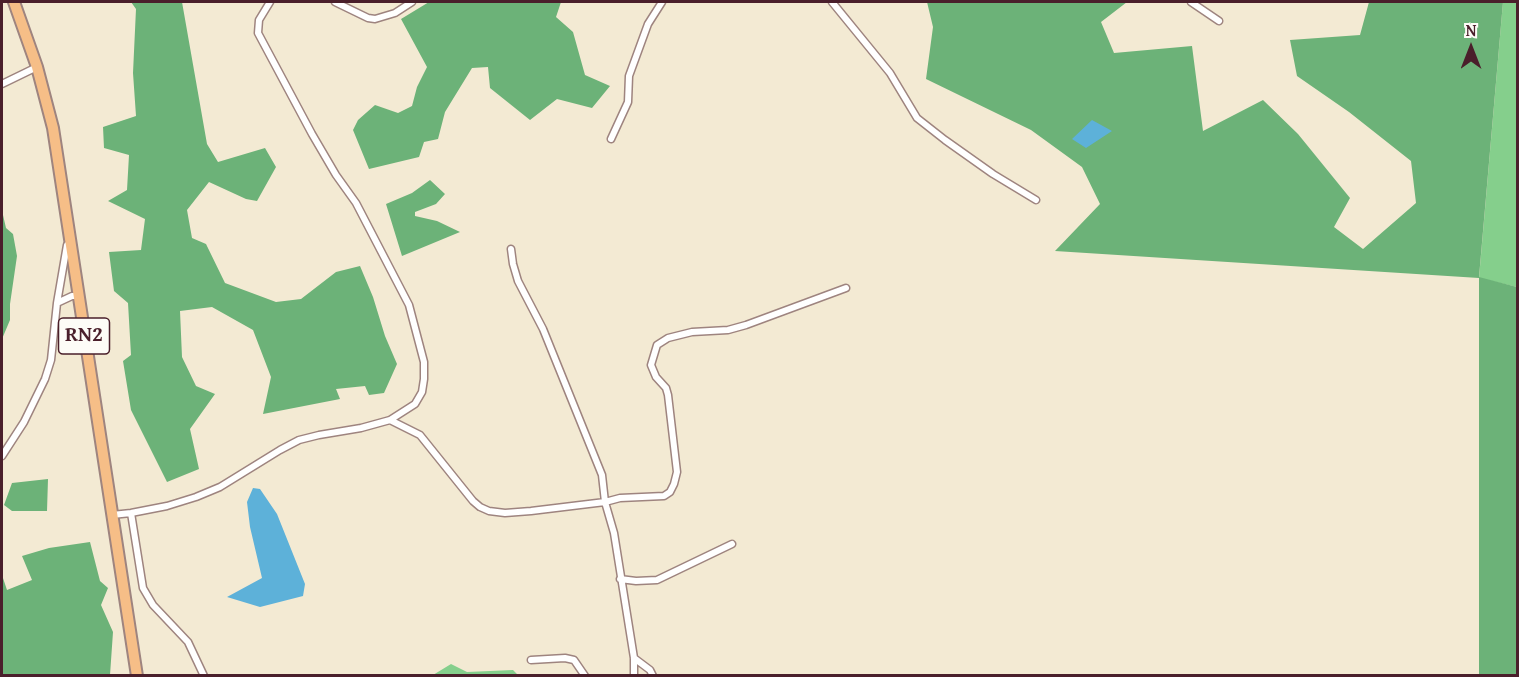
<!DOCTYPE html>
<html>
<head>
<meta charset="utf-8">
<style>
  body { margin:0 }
  #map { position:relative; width:1519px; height:677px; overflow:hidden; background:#f3ead3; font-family:"Gentium Book Plus",serif }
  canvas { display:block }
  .frame { position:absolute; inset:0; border:3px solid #4a1f2b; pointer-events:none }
  .north { position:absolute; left:1441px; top:18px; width:60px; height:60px; -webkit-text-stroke:4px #fdfcf7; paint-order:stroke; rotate:0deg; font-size:16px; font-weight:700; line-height:24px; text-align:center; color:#4a1f2b }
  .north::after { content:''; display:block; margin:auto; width:21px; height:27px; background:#4a1f2b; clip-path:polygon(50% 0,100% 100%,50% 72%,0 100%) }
</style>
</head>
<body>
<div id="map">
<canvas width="1519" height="677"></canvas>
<div class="frame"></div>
<div class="north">N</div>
</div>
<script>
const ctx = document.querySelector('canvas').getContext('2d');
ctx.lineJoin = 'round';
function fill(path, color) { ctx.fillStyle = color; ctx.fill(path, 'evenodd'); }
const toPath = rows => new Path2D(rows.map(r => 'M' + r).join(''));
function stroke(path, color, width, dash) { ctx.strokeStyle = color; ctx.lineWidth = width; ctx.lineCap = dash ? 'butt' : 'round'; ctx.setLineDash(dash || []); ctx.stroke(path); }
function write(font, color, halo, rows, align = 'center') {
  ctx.font = font + ' "Gentium Book Plus",serif'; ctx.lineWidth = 6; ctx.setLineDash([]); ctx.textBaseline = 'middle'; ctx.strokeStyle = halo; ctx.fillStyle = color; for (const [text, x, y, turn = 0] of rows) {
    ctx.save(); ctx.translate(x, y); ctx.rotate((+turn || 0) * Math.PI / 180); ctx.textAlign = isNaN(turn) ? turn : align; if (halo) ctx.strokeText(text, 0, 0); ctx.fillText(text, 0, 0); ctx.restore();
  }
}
const green = toPath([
  [1503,2,1517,2,1517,287,1479,278],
  [451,664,467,672,513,670,518,675,433,675]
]);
const forest = toPath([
  [131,2,182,2,207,144,218,162,265,148,276,167,257,201,246,199,209,182,187,210,192,238,206,244,225,283,276,302,301,299,336,272,360,266,373,297,385,336,397,364,384,393,369,395,365,386,336,389,340,399,263,414,271,377,253,330,212,307,180,311,182,357,196,386,215,394,190,429,199,469,167,482,131,410,123,361,131,355,128,303,114,291,109,252,141,250,145,219,108,201,127,190,129,155,104,148,103,127,136,116,133,73,136,9],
  [429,2,561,2,556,17,573,32,585,75,610,86,592,108,557,99,530,120,490,88,488,67,472,68,445,112,438,139,424,142,419,157,369,169,353,130,358,120,375,105,398,113,412,106,417,87,427,67,401,19],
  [927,2,1127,2,1101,22,1114,53,1192,46,1203,131,1263,100,1298,134,1350,198,1334,227,1363,249,1416,203,1411,161,1349,112,1297,76,1290,40,1360,35,1369,2,1503,2,1479,277,1517,287,1517,675,1479,675,1479,278,1055,251,1100,204,1082,167,1031,130,926,79,933,27],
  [2,169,3,215,6,228,13,234,17,256,10,304,10,320,2,339],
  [430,180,445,194,436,204,415,212,415,216,437,221,460,232,402,256,386,204,412,193],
  [48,479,47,511,12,511,4,505,12,483],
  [90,542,100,581,108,588,101,605,113,632,110,675,2,675,2,575,7,590,32,580,22,556,49,548]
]);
const water = toPath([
  [1092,120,1112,131,1086,148,1072,139],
  [253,488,260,489,277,514,305,584,303,596,260,607,227,597,262,578,250,527,247,502]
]);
const street = toPath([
  [335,2,368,18,375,19,395,13,412,2],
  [832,2,890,73,917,118,945,140,993,174,1036,200],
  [1191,2,1219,21],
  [2,84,37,67],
  [611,139,628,102,629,76,648,24,662,2],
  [511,249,513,264,518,281,543,329,602,475,605,502,614,533,634,658,634,676],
  [57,303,67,245],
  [390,420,420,435,473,501,480,507,489,511,505,513,531,511,605,502,620,498,664,496,670,492,674,484,677,472,668,395,666,388,656,377,651,365,657,345,668,338,692,332,728,330,746,325,846,288],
  [2,456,24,422,45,379,51,360,57,303,72,296,78,296],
  [131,513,143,588,153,605,188,642,204,676],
  [112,515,131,513,167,506,196,497,220,487,280,450,299,440,319,435,361,428,390,420,415,404,422,392,424,379,424,362,409,305,356,203,336,175,312,134,258,33,259,20,270,2],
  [620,579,636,581,657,580,732,544],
  [634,658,650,670,653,676],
  [531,660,565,658,574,660,585,676]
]);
const highway = toPath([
  [14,2,37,67,53,128,137,676]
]);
const shields = [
  [84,336,51]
];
const shieldNames = [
  ["RN2",84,336]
];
fill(green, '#85cf8c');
fill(forest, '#6cb278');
fill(water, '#5db1d9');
stroke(street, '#9e847f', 9);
stroke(highway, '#9e847f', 14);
stroke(street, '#fff', 6);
stroke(highway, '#f6be87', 10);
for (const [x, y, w] of shields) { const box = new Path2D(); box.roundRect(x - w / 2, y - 18, w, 36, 4.5); ctx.fillStyle = '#fdfcf7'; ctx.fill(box); stroke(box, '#4a1f2b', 1.5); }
write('bold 21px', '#4a1f2b', null, shieldNames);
</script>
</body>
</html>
